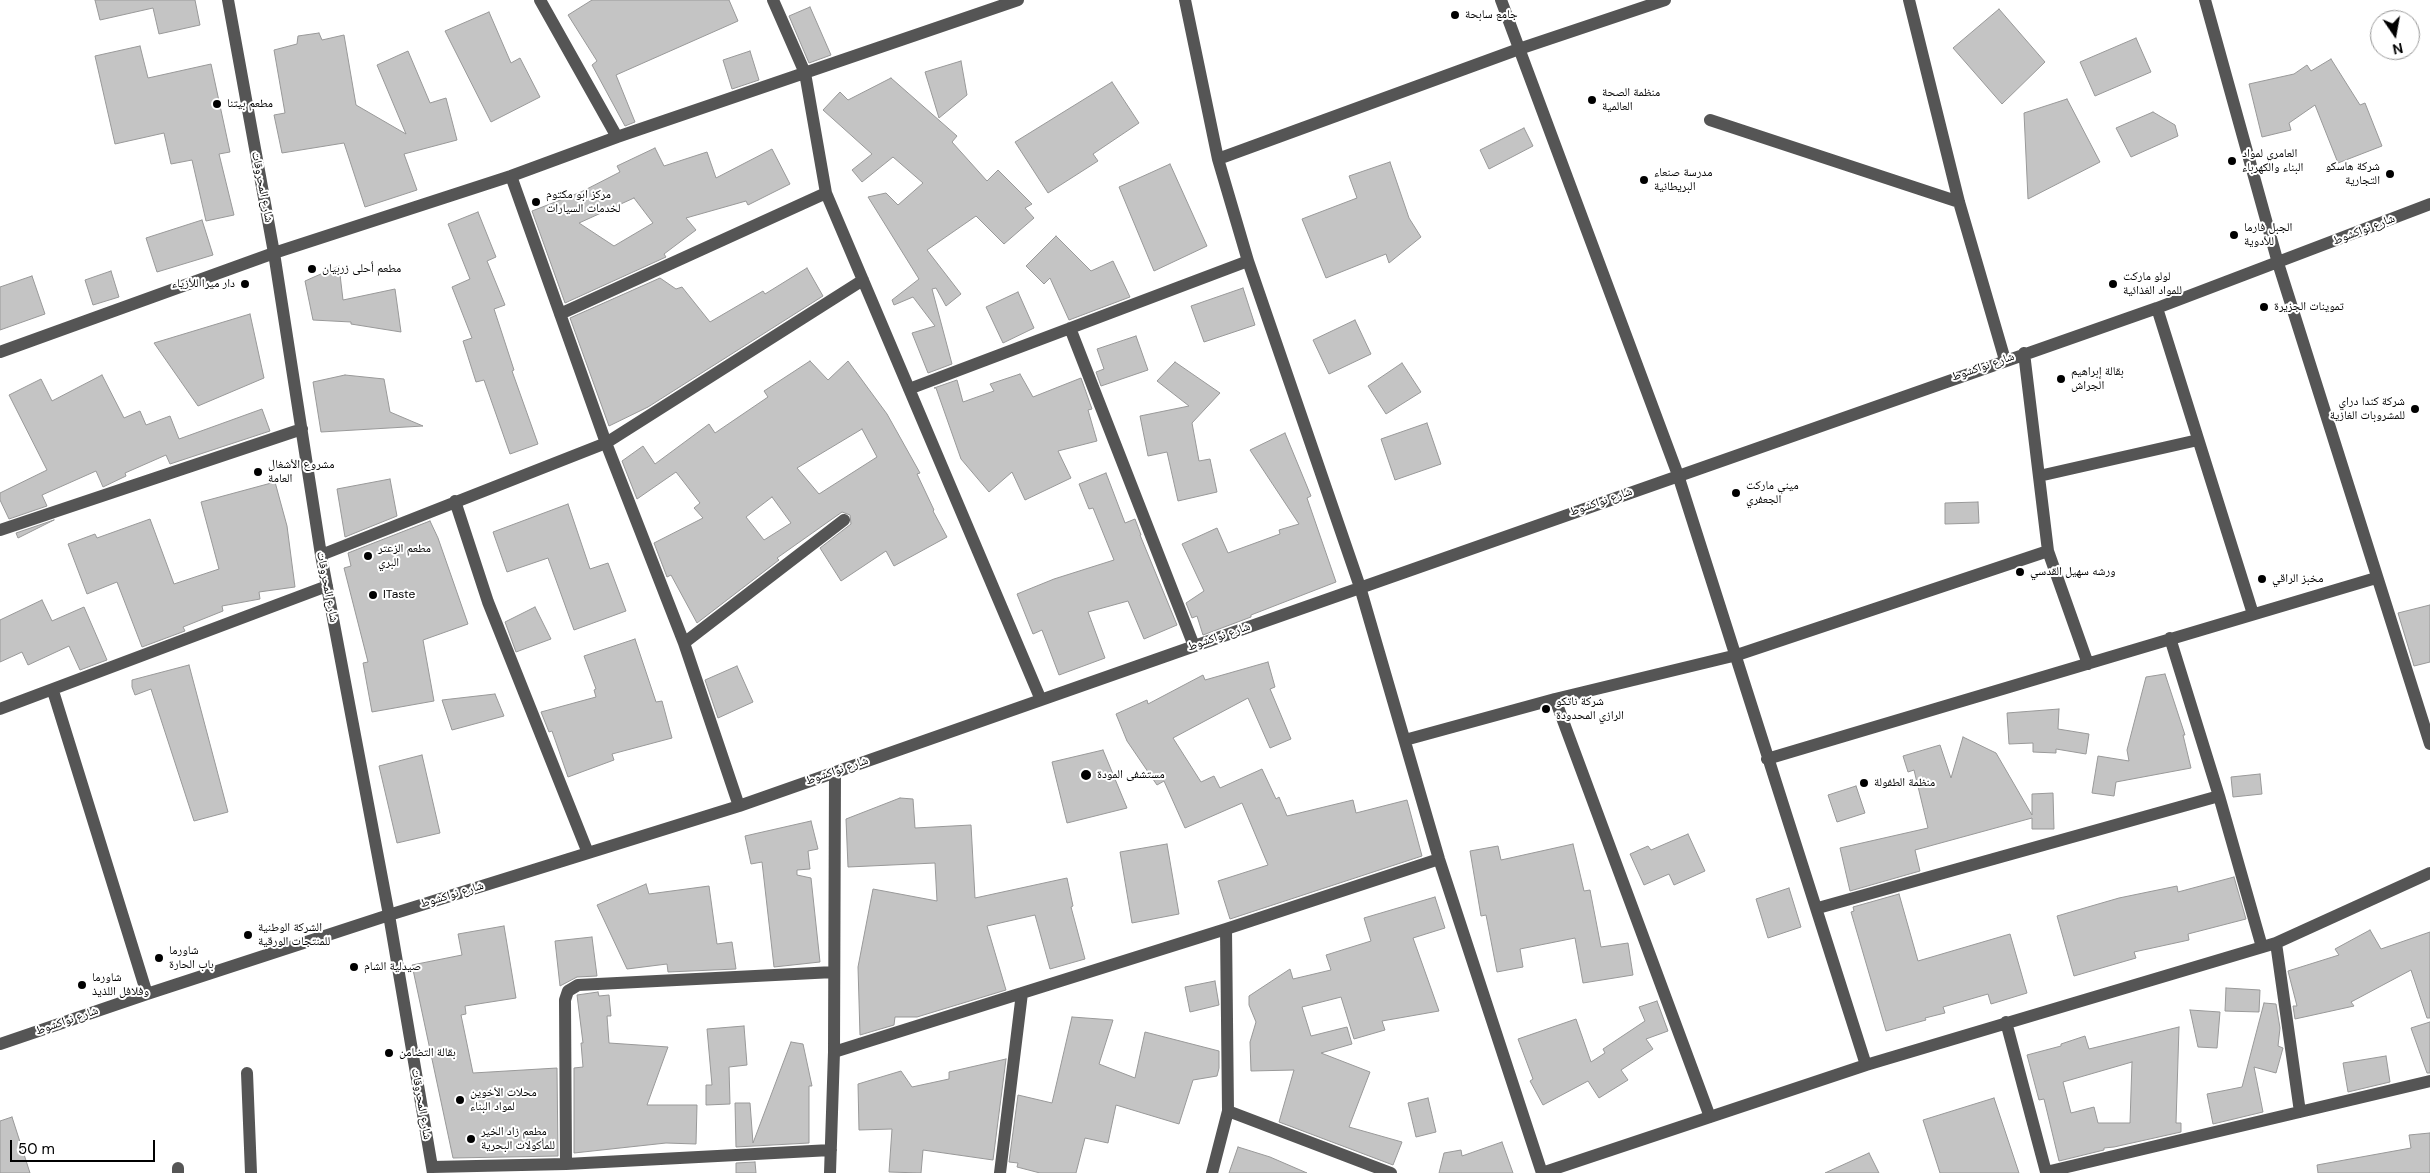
<!DOCTYPE html>
<html>
<head>
<meta charset="utf-8">
<style>
  body { margin:0 }
  #map { position:relative; width:2430px; height:1173px; overflow:hidden; background:#fff; font-family:"DM Sans",sans-serif }
  canvas { display:block }
  .north { position:absolute; left:2370px; top:10px; width:50px; height:50px; box-sizing:border-box; background:#fff; border:1px solid #999; border-radius:50%; rotate:168deg; font-size:14px; font-weight:700; line-height:20px; text-align:center; color:#000 }
  .north::after { content:''; display:block; margin:auto; width:18px; height:22px; background:#000; clip-path:polygon(50% 0,100% 100%,50% 72%,0 100%) }
  .scale { position:absolute; left:10px; top:1140px; width:145px; height:22px; box-sizing:border-box; border:2px solid #000; border-top:0; padding-left:6px; font-size:15px; line-height:18px; white-space:nowrap; color:#000; -webkit-text-stroke:4px #fff; paint-order:stroke }
</style>
</head>
<body>
<div id="map">
<canvas width="2430" height="1173"></canvas>
<div class="north">N</div>
<div class="scale">50 m</div>
</div>
<script>
const ctx = document.querySelector('canvas').getContext('2d');
ctx.lineJoin = 'round';
function fill(path, color) { ctx.fillStyle = color; ctx.fill(path, 'evenodd'); }
const toPath = rows => new Path2D(rows.map(r => 'M' + r).join(''));
function stroke(path, color, width, dash) { ctx.strokeStyle = color; ctx.lineWidth = width; ctx.lineCap = dash ? 'butt' : 'round'; ctx.setLineDash(dash || []); ctx.stroke(path); }
function write(font, color, halo, rows, align = 'center') {
  ctx.font = font + ' "DM Sans","Noto Naskh Arabic",sans-serif'; ctx.lineWidth = 4; ctx.setLineDash([]); ctx.textBaseline = 'middle'; ctx.strokeStyle = halo; ctx.fillStyle = color; for (const [text, x, y, turn = 0] of rows) {
    ctx.save(); ctx.translate(x, y); ctx.rotate((+turn || 0) * Math.PI / 180); ctx.textAlign = isNaN(turn) ? turn : align; if (halo) ctx.strokeText(text, 0, 0); ctx.fillText(text, 0, 0); ctx.restore();
  }
}
const building = toPath([
  [95,0,195,0,200,25,159,34,153,8,100,20,95,0],
  [592,0,729,0,738,21,616,75,635,122,625,126,592,65,597,61,568,15,592,0],
  [810,7,831,55,809,63,789,16,810,7],
  [1999,9,2045,62,2002,104,1953,48,1999,9],
  [489,12,511,63,520,58,540,97,491,122,445,31,489,12],
  [319,33,322,40,344,35,356,105,406,134,377,65,408,51,430,103,446,98,457,140,404,154,417,190,365,207,344,143,282,153,274,115,285,113,274,50,297,44,298,36,319,33],
  [2136,38,2151,72,2095,96,2080,62,2136,38],
  [140,46,148,78,211,64,230,152,219,154,234,215,206,221,192,160,171,164,164,133,115,144,95,56,140,46],
  [750,51,759,80,732,89,723,60,750,51],
  [2331,59,2360,105,2365,103,2382,146,2338,163,2315,105,2289,123,2291,130,2262,137,2249,84,2294,74,2307,65,2311,71,2331,59],
  [961,61,967,95,939,118,925,72,961,61],
  [891,78,957,136,952,142,987,181,998,170,1032,204,1025,208,1034,218,1004,244,976,216,927,250,961,294,946,306,936,288,932,289,952,364,928,373,912,333,935,326,913,297,894,305,892,300,919,279,868,197,886,193,898,205,923,183,893,157,862,182,852,170,872,154,823,110,840,92,848,100,891,78],
  [1112,82,1139,123,1093,154,1098,161,1048,193,1015,142,1112,82],
  [2067,99,2100,162,2028,199,2024,113,2067,99],
  [2153,112,2175,125,2178,136,2131,157,2116,128,2153,112],
  [1524,128,1533,146,1489,169,1480,150,1524,128],
  [655,148,664,166,707,152,716,178,772,149,790,184,748,205,746,201,686,218,696,230,664,254,666,257,565,303,532,211,581,192,620,172,617,166,655,148],
  [634,198,653,223,614,246,579,223,634,198],
  [1390,162,1409,218,1421,237,1389,263,1386,254,1326,278,1302,219,1357,198,1349,176,1390,162],
  [1170,164,1207,246,1154,271,1119,187,1170,164],
  [478,212,496,257,487,261,505,305,494,309,514,370,512,371,538,444,510,454,484,380,476,382,463,341,472,338,452,287,470,279,448,224,478,212],
  [202,220,213,255,157,272,146,238,202,220],
  [1056,236,1091,271,1113,261,1130,297,1069,320,1050,278,1044,284,1026,266,1056,236],
  [339,266,343,300,395,289,401,332,351,324,351,322,313,320,305,281,339,266],
  [807,268,823,296,648,407,609,426,570,318,660,278,676,289,682,287,710,322,763,291,765,294,807,268],
  [111,271,119,297,93,305,85,280,111,271],
  [32,276,45,314,0,330,0,287,32,276],
  [1243,288,1255,325,1204,342,1191,306,1243,288],
  [1018,292,1034,328,1003,343,986,307,1018,292],
  [250,314,264,378,198,406,154,343,250,314],
  [1355,320,1371,354,1329,374,1313,340,1355,320],
  [1136,336,1148,370,1101,386,1096,372,1104,369,1097,349,1136,336],
  [810,361,828,380,848,361,887,414,920,473,917,474,934,510,933,511,947,537,894,566,886,551,841,581,820,548,851,524,850,515,842,512,777,558,779,560,697,623,671,575,667,577,654,543,703,518,694,508,700,503,676,472,637,499,622,461,643,446,655,464,709,424,715,433,768,397,764,391,810,361],
  [862,429,877,457,819,494,797,468,862,429],
  [772,497,791,523,764,540,746,517,772,497],
  [1175,362,1220,393,1192,423,1199,461,1210,459,1217,492,1178,501,1167,452,1148,456,1140,416,1189,406,1157,381,1175,362],
  [1402,363,1421,392,1386,414,1368,386,1402,363],
  [1020,374,1033,397,1081,378,1092,409,1088,410,1097,441,1058,451,1071,478,1025,500,1012,472,989,492,961,459,936,388,934,388,957,380,963,402,994,391,990,384,1020,374],
  [102,375,124,418,140,411,146,425,170,416,179,439,262,409,270,431,170,464,166,455,125,473,126,476,103,487,96,471,42,495,47,506,9,519,0,500,0,493,47,470,9,395,41,379,52,401,102,375],
  [345,375,384,379,390,412,423,426,321,432,313,382,345,375],
  [1427,423,1441,464,1395,480,1381,439,1427,423],
  [1285,433,1311,496,1307,498,1336,582,1251,615,1251,617,1203,635,1197,616,1192,618,1186,603,1204,591,1182,544,1217,528,1228,553,1280,534,1279,530,1299,524,1250,450,1285,433],
  [1106,473,1125,523,1135,519,1141,535,1140,535,1177,625,1144,639,1128,601,1088,612,1105,658,1059,675,1042,630,1033,634,1017,594,1054,579,1114,560,1093,508,1089,509,1079,484,1106,473],
  [390,479,397,516,345,537,337,489,390,479],
  [275,482,287,526,295,587,259,592,260,599,222,606,223,611,183,627,185,631,142,647,117,582,87,594,68,544,95,534,97,538,150,519,174,584,219,569,201,502,275,482],
  [1978,502,1979,523,1945,524,1945,503,1978,502],
  [568,504,590,569,608,563,626,611,574,630,548,558,507,572,493,532,568,504],
  [54,520,18,538,16,533,54,520],
  [430,521,438,538,468,624,423,640,434,701,372,712,363,663,368,662,344,568,351,566,348,553,430,521],
  [42,600,52,621,84,607,107,660,80,670,69,646,28,665,22,652,0,662,0,620,42,600],
  [2430,605,2430,662,2414,666,2398,613,2430,605],
  [535,607,551,639,516,652,505,622,535,607],
  [635,639,656,702,662,701,672,738,612,754,614,760,568,777,552,731,549,732,541,712,596,697,594,690,596,689,584,656,635,639],
  [1268,662,1275,687,1270,689,1291,739,1270,748,1248,698,1173,738,1201,782,1214,776,1220,788,1262,769,1276,799,1279,797,1287,816,1353,800,1356,813,1407,800,1422,856,1230,919,1218,881,1268,865,1242,803,1185,828,1164,781,1157,785,1127,741,1116,714,1147,700,1148,704,1203,675,1205,680,1268,662],
  [189,665,228,812,194,821,151,689,135,695,132,687,132,680,189,665],
  [737,666,753,702,718,718,705,680,737,666],
  [2165,674,2185,735,2183,735,2191,768,2116,782,2114,796,2092,793,2098,756,2129,761,2127,750,2146,677,2165,674],
  [495,694,504,716,452,730,442,700,495,694],
  [2059,709,2058,729,2089,734,2086,754,2056,749,2056,753,2033,752,2033,743,2009,744,2007,713,2059,709],
  [1963,737,1996,753,2032,815,2032,794,2053,793,2054,829,2032,829,2032,818,1915,850,1920,871,1850,891,1840,848,1928,828,1914,770,1908,772,1903,756,1940,745,1951,778,1963,737],
  [1103,750,1127,808,1067,823,1052,762,1103,750],
  [422,755,440,833,397,843,379,766,422,755],
  [2260,774,2262,794,2233,797,2231,777,2260,774],
  [1856,786,1865,813,1837,822,1828,795,1856,786],
  [900,798,913,799,915,828,971,825,975,898,1067,878,1073,906,1071,907,1085,959,1050,969,1035,915,987,926,1006,990,917,1017,895,1017,894,1025,860,1035,858,967,873,889,937,901,935,863,848,867,846,819,900,798],
  [811,821,818,849,808,851,810,869,797,870,797,875,811,878,820,962,774,967,762,862,751,864,745,836,811,821],
  [1688,834,1705,871,1674,885,1669,874,1644,885,1630,854,1648,846,1651,850,1688,834],
  [1167,844,1179,914,1132,923,1120,852,1167,844],
  [1573,844,1584,891,1590,890,1601,947,1628,943,1633,975,1583,983,1575,938,1520,949,1523,967,1497,972,1486,915,1481,916,1470,851,1498,846,1501,860,1573,844],
  [2234,877,2246,919,2188,934,2189,940,2134,952,2136,958,2074,976,2057,916,2119,898,2177,886,2178,892,2234,877],
  [646,884,649,894,709,886,717,944,732,942,736,969,668,972,667,964,627,969,597,905,646,884],
  [1789,888,1801,927,1768,938,1756,899,1789,888],
  [1899,894,1918,961,2010,934,2027,993,1991,1004,1988,994,1943,1007,1945,1013,1925,1018,1926,1020,1886,1031,1851,912,1854,911,1853,907,1899,894],
  [1435,897,1445,928,1413,938,1439,1011,1382,1021,1385,1030,1354,1039,1341,997,1302,1007,1311,1036,1347,1027,1352,1044,1321,1053,1370,1072,1349,1127,1402,1142,1393,1165,1279,1122,1294,1070,1251,1071,1250,1042,1256,1022,1249,1005,1249,996,1290,969,1293,979,1331,970,1326,955,1371,941,1364,918,1435,897],
  [504,926,516,998,465,1006,466,1014,461,1015,473,1073,557,1068,558,1156,453,1158,412,965,462,955,458,934,504,926],
  [2370,930,2381,949,2430,932,2430,1018,2427,1018,2411,970,2351,1002,2354,1006,2295,1019,2293,1006,2297,1006,2288,971,2339,955,2335,949,2370,930],
  [592,937,597,976,577,977,560,986,555,941,592,937],
  [1215,981,1219,1005,1190,1012,1185,987,1215,981],
  [2226,988,2260,990,2259,1012,2225,1011,2226,988],
  [598,992,599,996,609,995,611,1016,607,1016,609,1043,668,1047,647,1105,697,1105,696,1144,666,1143,574,1153,574,1068,583,1067,581,1043,583,1043,577,995,598,992],
  [1657,1001,1668,1031,1646,1039,1653,1049,1621,1070,1628,1080,1599,1098,1588,1081,1543,1105,1530,1081,1533,1079,1518,1039,1576,1019,1591,1062,1605,1053,1603,1049,1645,1021,1639,1007,1657,1001],
  [2264,1003,2276,1004,2280,1028,2278,1046,2283,1048,2276,1073,2254,1067,2263,1112,2213,1124,2207,1094,2242,1087,2264,1003],
  [2190,1010,2220,1012,2217,1048,2198,1047,2190,1010],
  [1072,1017,1113,1020,1099,1064,1135,1078,1145,1032,1219,1051,1219,1068,1217,1076,1193,1080,1179,1124,1116,1105,1108,1143,1085,1138,1076,1173,1040,1173,1017,1167,1018,1163,1009,1162,1018,1095,1052,1103,1072,1017],
  [2430,1022,2430,1073,2427,1073,2411,1028,2430,1022],
  [744,1026,747,1065,729,1067,730,1104,706,1105,706,1085,712,1085,707,1029,744,1026],
  [2179,1027,2176,1123,2181,1123,2181,1132,2114,1147,2104,1148,2104,1150,2059,1161,2044,1099,2039,1100,2027,1055,2061,1046,2061,1044,2085,1036,2089,1049,2179,1027],
  [2132,1062,2130,1123,2098,1123,2094,1107,2071,1113,2063,1082,2132,1062],
  [791,1042,803,1044,812,1086,809,1086,809,1143,736,1147,735,1103,750,1103,753,1143,791,1042],
  [2386,1056,2390,1082,2348,1092,2343,1063,2386,1056],
  [1006,1059,993,1160,923,1150,921,1173,889,1172,892,1129,859,1130,858,1084,901,1071,912,1087,949,1079,949,1072,1006,1059],
  [1428,1098,1436,1132,1416,1137,1408,1103,1428,1098],
  [1994,1098,2019,1173,1940,1173,1923,1120,1994,1098],
  [12,1117,30,1173,0,1173,0,1121,12,1117],
  [2430,1133,2430,1173,2318,1173,2317,1165,2411,1148,2409,1135,2430,1133],
  [1502,1142,1513,1173,1439,1173,1444,1153,1461,1150,1462,1156,1502,1142],
  [1238,1147,1270,1157,1307,1173,1229,1173,1238,1147],
  [1869,1153,1879,1173,1825,1173,1869,1153],
  [755,1162,756,1173,736,1173,736,1163,755,1162]
]);
const minor = toPath([
  [228,0,274,253,321,555,389,915,433,1173],
  [540,0,617,137],
  [773,0,805,73,826,193,1041,700],
  [1185,0,1218,159,1248,261,1360,587,1439,859,1542,1173],
  [1501,0,1678,475,1866,1065],
  [1909,0,1959,202,2005,360],
  [2205,0,2278,263,2430,744],
  [1710,120,1959,202],
  [1218,159,1519,49,1665,0],
  [511,176,606,443,684,643,739,806],
  [2157,308,2253,614],
  [560,314,826,193],
  [1070,328,1194,646],
  [0,352,274,253,511,176,617,137,1018,0],
  [2024,353,2048,551,2088,664],
  [909,389,1248,261],
  [2039,476,2198,440],
  [455,501,488,602,588,853],
  [0,530,302,429],
  [321,555,606,443,863,280],
  [2170,638,2219,796,2262,947],
  [684,643,844,520],
  [53,691,147,994],
  [1555,699,1710,1117],
  [0,709,327,586],
  [1405,740,1555,699,1737,655,2048,551],
  [1767,759,2376,578],
  [1818,908,2219,796],
  [2276,943,2300,1112],
  [2006,1022,2046,1172,2430,1081],
  [0,1044,147,994,389,915,739,806,2157,308,2430,204],
  [834,1052,1226,929,1439,859],
  [247,1073,251,1173],
  [1228,1111,1391,1173],
  [566,1164,565,1000,568,991,578,985,834,972],
  [432,1167,566,1164,831,1150],
  [178,1168,178,1173],
  [830,1173,834,1052,835,772],
  [1000,1173,1022,993],
  [1212,1173,1228,1111,1226,929],
  [1542,1173,1866,1065,2276,943,2430,873]
]);
const markers = [
  [1455,15,5,"#000"],
  [1592,100,5,"#000"],
  [217,104,5,"#000"],
  [2232,161,5,"#000"],
  [2390,174,5,"#000"],
  [1644,180,5,"#000"],
  [536,202,5,"#000"],
  [2234,235,5,"#000"],
  [312,269,5,"#000"],
  [245,284,5,"#000"],
  [2113,284,5,"#000"],
  [2264,307,5,"#000"],
  [2061,379,5,"#000"],
  [2415,409,5,"#000"],
  [258,472,5,"#000"],
  [1736,493,5,"#000"],
  [368,556,5,"#000"],
  [2020,572,5,"#000"],
  [2262,579,5,"#000"],
  [373,595,5,"#000"],
  [1546,709,5,"#000"],
  [1086,775,6,"#000"],
  [1864,783,5,"#000"],
  [248,935,5,"#000"],
  [159,958,5,"#000"],
  [354,967,5,"#000"],
  [82,985,5,"#000"],
  [389,1053,5,"#000"],
  [460,1100,5,"#000"],
  [471,1139,5,"#000"]
];
const poiNames = [
  ["جامع سابحة",1465,15],
  ["منظمة الصحة",1602,93],
  ["العالمية",1602,107],
  ["مطعم بيتنا",227,104],
  ["العامري لمواد",2242,154],
  ["البناء والكهرباء",2242,168],
  ["شركة هاسكو",2380,167,"right"],
  ["التجارية",2380,181,"right"],
  ["مدرسة صنعاء",1654,173],
  ["البريطانية",1654,187],
  ["مركز ابو مكتوم",546,195],
  ["لخدمات السيارات",546,209],
  ["الجبل فارما",2244,228],
  ["للأدوية",2244,242],
  ["مطعم أحلى زربيان",322,269],
  ["لولو ماركت",2123,277],
  ["للمواد الغذائية",2123,291],
  ["دار ميرا للأزياء",235,284,"right"],
  ["تموينات الجزيرة",2274,307],
  ["بقالة إبراهيم",2071,372],
  ["الجراش",2071,386],
  ["شركة كندا دراي",2405,402,"right"],
  ["للمشروبات الغازية",2405,416,"right"],
  ["مشروع الأشغال",268,465],
  ["العامة",268,479],
  ["ميني ماركت",1746,486],
  ["الجعفري",1746,500],
  ["مطعم الزعتر",378,549],
  ["البري",378,563],
  ["ورشه سهيل القدسي",2030,572],
  ["مخبز الراقي",2272,579],
  ["ITaste",383,595],
  ["شركة ناتكو",1556,702],
  ["الرازي المحدودة",1556,716],
  ["مستشفى المودة",1097,775],
  ["منظمة الطفولة",1874,783],
  ["الشركة الوطنية",258,928],
  ["للمنتجات الورقية",258,942],
  ["شاورما",169,951],
  ["باب الحارة",169,965],
  ["صيدلية الشام",364,967],
  ["شاورما",92,978],
  ["وفلافل اللذيذ",92,992],
  ["بقالة التضامن",399,1053],
  ["محلات الأخوين",470,1093],
  ["لمواد البناء",470,1107],
  ["مطعم زاد الخير",481,1132],
  ["للمأكولات البحرية",481,1146]
];
const streetNames = [
  ["شارع المحروقات",262,187,79],
  ["شارع نواكشوط",2364,230,-21],
  ["شارع نواكشوط",1983,367,-19],
  ["شارع نواكشوط",1601,502,-19],
  ["شارع المحروقات",327,587,79],
  ["شارع نواكشوط",1219,637,-19],
  ["شارع نواكشوط",837,771,-19],
  ["شارع نواكشوط",452,895,-17],
  ["شارع نواكشوط",67,1021,-19],
  ["شارع المحروقات",421,1104,80]
];
fill(building, '#c4c4c4');
stroke(building, '#999', 1);
stroke(minor, '#555', 12);
for (const [x, y, r, color] of markers) { const dot = new Path2D(); dot.arc(x, y, r, 0, 2 * Math.PI); ctx.fillStyle = color; ctx.fill(dot); stroke(dot, '#fff', 2); }
write('12px', '#000', '#fff', poiNames, 'left');
write('12px', '#000', '#fff', streetNames);
</script>
</body>
</html>
